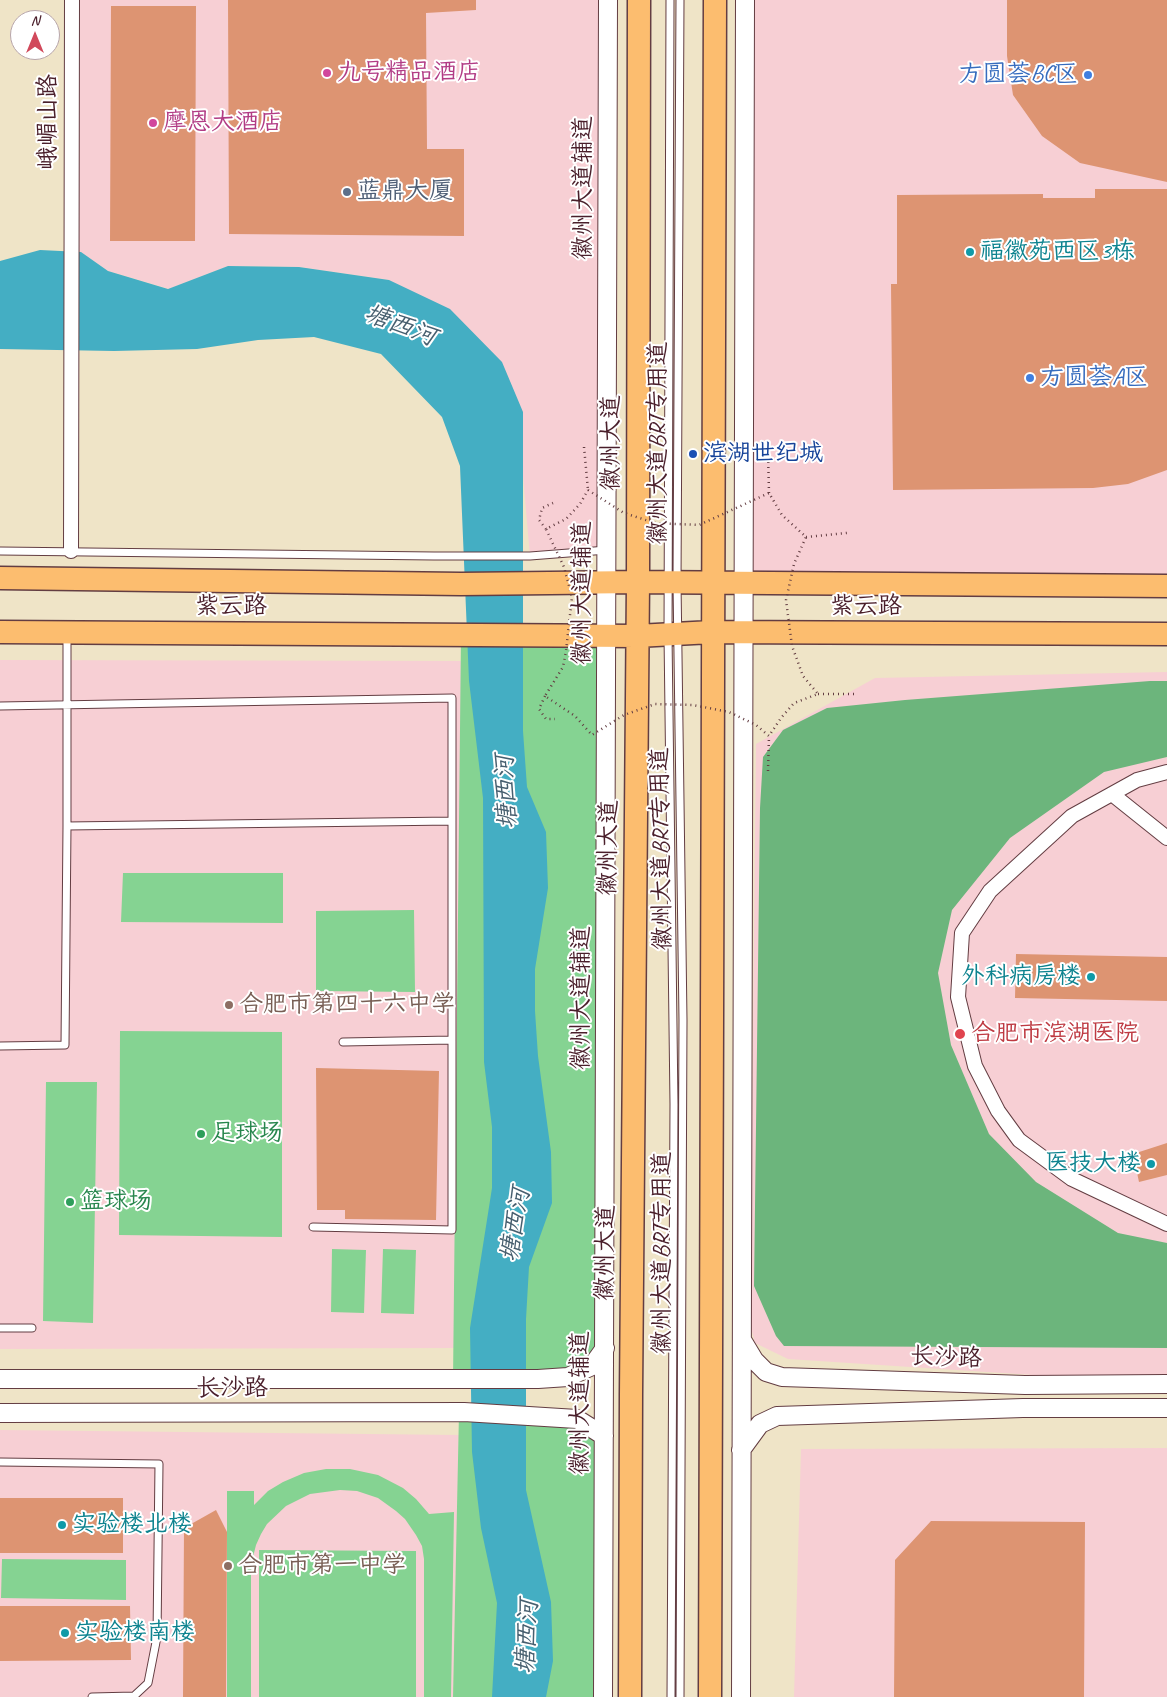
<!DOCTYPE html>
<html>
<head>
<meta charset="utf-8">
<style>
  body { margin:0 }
  #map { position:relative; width:1167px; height:1697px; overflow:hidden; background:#efe4c7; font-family:Caveat,sans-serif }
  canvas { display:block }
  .north { position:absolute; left:10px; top:10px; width:50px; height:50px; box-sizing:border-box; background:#fff; border:1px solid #b7a5aa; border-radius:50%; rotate:0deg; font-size:14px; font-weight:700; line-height:20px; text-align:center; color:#4a1f2b }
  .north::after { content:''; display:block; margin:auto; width:18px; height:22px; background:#d1495b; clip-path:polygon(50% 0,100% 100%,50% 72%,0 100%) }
</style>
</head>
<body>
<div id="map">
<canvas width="1167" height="1697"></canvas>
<div class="north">N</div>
</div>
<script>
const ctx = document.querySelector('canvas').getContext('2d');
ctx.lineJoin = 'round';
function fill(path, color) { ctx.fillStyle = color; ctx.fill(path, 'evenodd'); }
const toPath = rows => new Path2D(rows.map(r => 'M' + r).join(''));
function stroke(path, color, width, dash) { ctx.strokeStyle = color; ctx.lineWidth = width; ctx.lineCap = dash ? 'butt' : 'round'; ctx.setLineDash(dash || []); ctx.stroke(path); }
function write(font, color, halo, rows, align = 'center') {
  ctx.font = font + ' Caveat,"LXGW WenKai TC",sans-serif'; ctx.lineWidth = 4; ctx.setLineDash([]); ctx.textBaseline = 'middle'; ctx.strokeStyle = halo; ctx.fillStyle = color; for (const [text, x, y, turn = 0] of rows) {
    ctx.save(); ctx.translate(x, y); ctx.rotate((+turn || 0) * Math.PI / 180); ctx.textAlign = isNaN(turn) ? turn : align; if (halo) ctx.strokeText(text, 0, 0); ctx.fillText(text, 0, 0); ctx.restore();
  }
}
const built = toPath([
  [72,0,608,0,607,550,530,556,523,476,523,412,389,280,299,267,228,266,169,289,108,271,70,245],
  [745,0,1167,0,1167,586,743,584],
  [0,660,462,661,454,1348,0,1349],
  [1167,672,1167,1375,1033,1375,788,1359,755,1343,750,1324,756,744,875,678],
  [0,1430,459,1435,453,1697,0,1697],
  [1167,1448,1167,1697,794,1697,801,1449]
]);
const green = toPath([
  [607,635,605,1348,592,1366,453,1380,461,636],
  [123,873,283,873,283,923,121,922],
  [414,910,415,992,316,991,316,911],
  [120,1031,282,1032,282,1237,119,1235],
  [46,1082,97,1082,93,1323,43,1321],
  [332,1249,366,1250,364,1313,331,1312],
  [383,1249,416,1250,414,1314,381,1313],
  [459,1412,539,1416,604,1436,603,1697,453,1697],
  [326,1469,350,1469,378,1475,403,1488,416,1499,429,1514,454,1512,451,1697,424,1697,424,1559,422,1546,416,1535,405,1519,396,1511,378,1498,357,1491,340,1490,310,1494,286,1506,267,1524,261,1534,256,1545,251,1565,251,1697,227,1697,227,1491,254,1491,254,1505,268,1491,283,1482,304,1473],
  [259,1550,416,1551,416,1697,259,1697],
  [2,1559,126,1560,126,1600,1,1598]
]);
const forest = toPath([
  [1150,681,1167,681,1167,757,1104,772,1010,838,952,910,938,973,951,1045,989,1134,1036,1182,1118,1233,1167,1243,1167,1348,784,1346,776,1336,754,1286,760,808,763,757,783,730,827,708,905,700]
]);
const water = toPath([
  [40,250,81,252,108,271,168,289,228,266,299,267,389,280,450,309,502,362,523,412,523,731,527,787,546,832,548,888,535,969,535,1011,538,1056,551,1152,552,1203,529,1267,526,1319,526,1490,551,1602,553,1661,546,1697,492,1697,497,1603,481,1528,472,1452,470,1328,492,1188,492,1127,484,1062,483,798,469,681,460,466,442,417,381,354,314,337,258,340,197,349,114,351,0,349,0,261]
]);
const building = toPath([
  [228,0,476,0,476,10,426,13,427,149,464,149,464,236,229,234],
  [1007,0,1167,0,1167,182,1080,163,1042,136,1013,95,1007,56],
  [111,6,196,6,195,241,110,241],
  [1095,189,1167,189,1167,470,1128,484,1093,488,893,490,891,284,897,284,897,195,1043,194,1043,198,1095,198],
  [1016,954,1167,957,1167,1001,1015,998],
  [316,1068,439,1071,436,1220,345,1219,345,1210,317,1210],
  [1167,1143,1167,1175,1139,1182,1133,1154],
  [0,1498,123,1498,123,1553,0,1553],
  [216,1510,227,1532,226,1697,183,1697,184,1528],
  [931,1521,1085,1522,1084,1697,894,1697,895,1560],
  [0,1606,130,1606,131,1660,0,1661]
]);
const path = toPath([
  [584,447,588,490],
  [768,452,769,493],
  [546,529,539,520,542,508,553,503],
  [806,537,847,533],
  [818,694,854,694],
  [545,696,539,709,546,719,555,719],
  [768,771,769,736]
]);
const service = toPath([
  [670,0,668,635,674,1104,671,1697],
  [680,0,677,582,683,1020,680,1697],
  [0,551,434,556,530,556,607,550],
  [0,706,452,698,452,1230,313,1227],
  [67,826,452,821],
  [343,1042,452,1040],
  [0,1046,65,1045,67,826,67,636],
  [0,1328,32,1328],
  [0,1462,159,1464,157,1637,148,1683,134,1696,92,1697]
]);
const minor = toPath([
  [71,551,72,0],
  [1167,772,1137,780,1072,816,990,891,962,933,958,997,975,1066,998,1111,1019,1140,1072,1179,1167,1224],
  [1112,794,1167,838]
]);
const tertiary = toPath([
  [742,1340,754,1360,766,1372,782,1377,1025,1385,1167,1384],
  [0,1379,538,1379,568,1377,592,1366,605,1348],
  [0,1413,464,1412,577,1419,604,1436],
  [741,1450,760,1424,777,1416,1023,1408,1167,1408],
  [603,1697,608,0],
  [741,1697,745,0]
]);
const primary = toPath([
  [0,578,461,584,638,582,1167,586],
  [0,632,637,636,712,632,1167,634],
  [630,1697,631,1393,638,582,639,0],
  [710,1697,715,0]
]);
const pathBridge = toPath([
  [588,490,624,513,655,523,699,525,769,493,782,515,806,537,794,564,786,600,792,646,803,676,818,694,794,703,781,718,769,736,756,725,729,712,693,705,655,704,624,715,592,735,575,716,545,696,563,667,566,651,572,597,564,567,546,529,566,519,580,504,588,490]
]);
const markers = [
  [327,73,5,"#d1479c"],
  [1088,75,5,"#3f7fe0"],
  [153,123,5,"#d1479c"],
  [347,192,5,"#5c6f8a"],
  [970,252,5,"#0f9aa8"],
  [1030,378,5,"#3f7fe0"],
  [693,454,5,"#1a4fb4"],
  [1091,977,5,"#0f9aa8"],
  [229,1005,5,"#8d6e63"],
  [960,1034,6,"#e0444e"],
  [201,1134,5,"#2e9e5b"],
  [1151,1164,5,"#0f9aa8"],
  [70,1202,5,"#2e9e5b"],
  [62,1525,5,"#0f9aa8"],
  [228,1566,5,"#8d6e63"],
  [65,1633,5,"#0f9aa8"]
];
const hotelNames = [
  ["九号精品酒店",337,73],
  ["摩恩大酒店",163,123]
];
const shopNames = [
  ["方圆荟BC区",1078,75],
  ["方圆荟A区",1040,378,"left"]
];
const streetNames = [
  ["峨嵋山路",49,122,-90],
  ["徽州大道辅道",584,188,-90],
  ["徽州大道",612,443,-90],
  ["徽州大道BRT专用道",659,443,-90],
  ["徽州大道辅道",583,593,-90],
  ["紫云路",231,607],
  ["紫云路",866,607],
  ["徽州大道",609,848,-89],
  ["徽州大道BRT专用道",662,849,-91],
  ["徽州大道辅道",582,998,-90],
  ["徽州大道",606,1253,-89],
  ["徽州大道BRT专用道",663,1253,-90],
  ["长沙路",946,1358,2],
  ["长沙路",232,1389],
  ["徽州大道辅道",581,1403,-90]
];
const serviceNames = [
  ["蓝鼎大厦",357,192]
];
const cultureNames = [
  ["福徽苑西区3栋",980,252],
  ["外科病房楼",1081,977,"right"],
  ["医技大楼",1141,1164,"right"],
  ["实验楼北楼",72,1525],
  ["实验楼南楼",75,1633]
];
const transitNames = [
  ["滨湖世纪城",703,454]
];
const educationNames = [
  ["合肥市第四十六中学",239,1005],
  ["合肥市第一中学",238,1566]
];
const healthNames = [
  ["合肥市滨湖医院",971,1034]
];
const leisureNames = [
  ["足球场",211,1134],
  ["篮球场",80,1202]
];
const waterNames = [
  ["塘西河",400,326,21],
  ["塘西河",507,792,-93],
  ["塘西河",516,1225,-80],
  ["塘西河",528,1637,-87]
];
fill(built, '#f7cfd4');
fill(green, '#85d392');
fill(forest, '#6cb57c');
fill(water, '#44aec3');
fill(building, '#dd9472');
stroke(service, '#633d42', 9);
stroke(minor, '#633d42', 16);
stroke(tertiary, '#633d42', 20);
stroke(primary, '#633d42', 25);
stroke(path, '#633d42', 2.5, [1, 4]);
stroke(service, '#fff', 7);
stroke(minor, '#fff', 14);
stroke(tertiary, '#fff', 18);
stroke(primary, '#fcbd6f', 22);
stroke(pathBridge, '#633d42', 2.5, [1, 4]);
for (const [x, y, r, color] of markers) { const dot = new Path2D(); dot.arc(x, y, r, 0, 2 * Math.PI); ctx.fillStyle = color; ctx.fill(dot); stroke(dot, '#fff', 2); }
write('24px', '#b23c85', '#fff', hotelNames, 'left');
write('24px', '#366cbe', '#fff', shopNames, 'right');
write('24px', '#4a1f2b', '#fff', streetNames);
write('24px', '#4e5e75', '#fff', serviceNames, 'left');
write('24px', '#0d838f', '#fff', cultureNames, 'left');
write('24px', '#164399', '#fff', transitNames, 'left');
write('24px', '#785e54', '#fff', educationNames, 'left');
write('24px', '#be3a42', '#fff', healthNames, 'left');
write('24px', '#27864d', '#fff', leisureNames, 'left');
write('italic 25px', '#475f6f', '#fff', waterNames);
</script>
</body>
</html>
